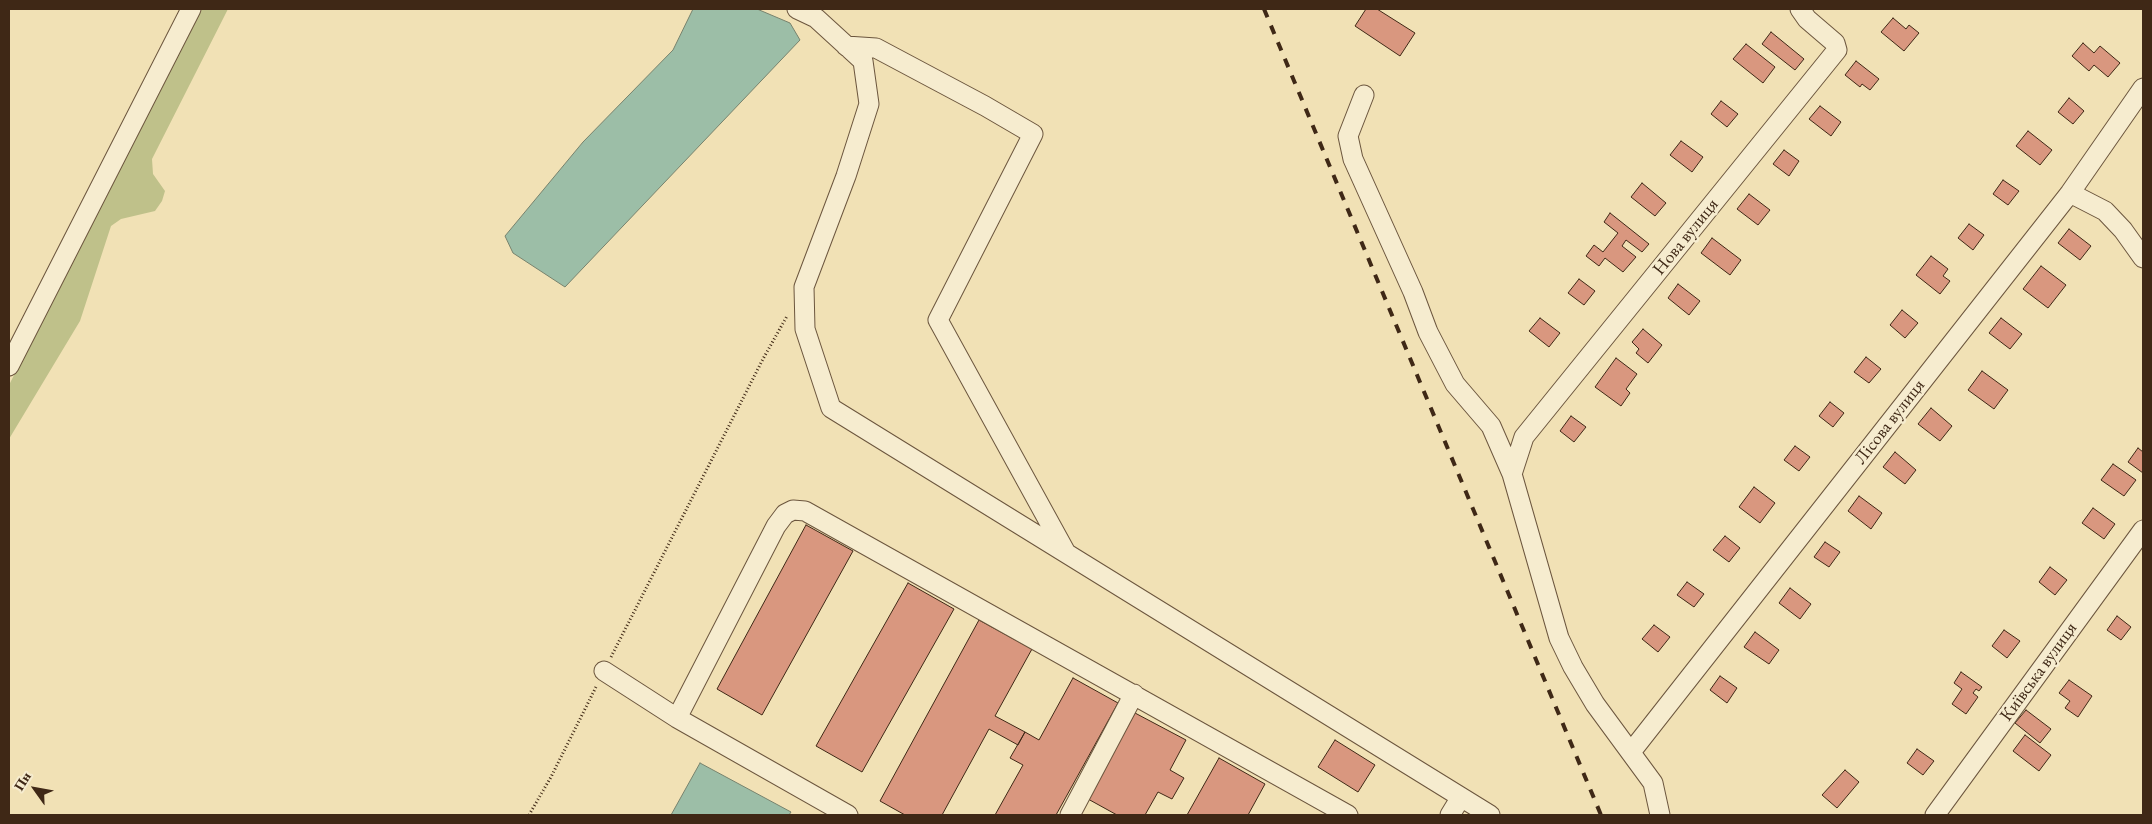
<!DOCTYPE html>
<html>
<head>
<meta charset="utf-8">
<style>
  body { margin:0 }
  #map { position:relative; width:2152px; height:824px; overflow:hidden; background:#f1e1b5; font-family:"EB Garamond",serif }
  canvas { display:block }
  .frame { position:absolute; inset:0; border:10px solid #3f2816; pointer-events:none }
  .north { position:absolute; left:10px; top:764px; width:50px; height:50px; -webkit-text-stroke:4px #f6eccf; paint-order:stroke; rotate:302deg; font-size:14px; font-weight:700; line-height:20px; text-align:center; color:#3f2816 }
  .north::after { content:''; display:block; margin:auto; width:18px; height:22px; background:#3f2816; clip-path:polygon(50% 0,100% 100%,50% 72%,0 100%) }
</style>
</head>
<body>
<div id="map">
<canvas width="2152" height="824"></canvas>
<div class="frame"></div>
<div class="north">Пн</div>
</div>
<script>
const ctx = document.querySelector('canvas').getContext('2d');
ctx.lineJoin = 'round';
function fill(path, color) { ctx.fillStyle = color; ctx.fill(path, 'evenodd'); }
const toPath = rows => new Path2D(rows.map(r => 'M' + r).join(''));
function stroke(path, color, width, dash) { ctx.strokeStyle = color; ctx.lineWidth = width; ctx.lineCap = dash ? 'butt' : 'round'; ctx.setLineDash(dash || []); ctx.stroke(path); }
function write(font, color, halo, rows, align = 'center') {
  ctx.font = font + ' "EB Garamond",serif'; ctx.lineWidth = 5; ctx.setLineDash([]); ctx.textBaseline = 'middle'; ctx.strokeStyle = halo; ctx.fillStyle = color; for (const [text, x, y, turn = 0] of rows) {
    ctx.save(); ctx.translate(x, y); ctx.rotate((+turn || 0) * Math.PI / 180); ctx.textAlign = isNaN(turn) ? turn : align; if (halo) ctx.strokeText(text, 0, 0); ctx.fillText(text, 0, 0); ctx.restore();
  }
}
const green = toPath([
  [200,9,228,9,152,159,153,174,165,191,162,201,155,211,121,219,111,226,80,321,9,439,9,385]
]);
const water = toPath([
  [693,9,757,9,790,23,800,40,565,287,513,253,505,236,583,142,673,50,693,9],
  [700,763,791,812,789,815,671,815,700,763]
]);
const building = toPath([
  [1366,9,1377,9,1415,33,1400,56,1355,26,1366,9],
  [1893,18,1906,29,1909,25,1919,33,1904,51,1881,32,1893,18],
  [1771,32,1804,59,1795,70,1762,44,1771,32],
  [2083,43,2094,53,2100,46,2120,63,2108,77,2094,65,2089,71,2072,56,2083,43],
  [1746,44,1775,67,1763,83,1733,59,1746,44],
  [1856,61,1879,79,1870,90,1862,84,1860,87,1845,75,1856,61],
  [2069,98,2084,111,2073,124,2058,112,2069,98],
  [1721,101,1738,114,1727,127,1711,114,1721,101],
  [1820,106,1841,122,1831,136,1809,119,1820,106],
  [2028,131,2052,150,2040,165,2016,146,2028,131],
  [1681,141,1703,157,1692,172,1670,155,1681,141],
  [1784,150,1799,161,1789,176,1773,164,1784,150],
  [2003,180,2019,191,2008,205,1993,194,2003,180],
  [1642,183,1666,203,1655,216,1631,197,1642,183],
  [1749,194,1770,210,1758,225,1737,209,1749,194],
  [1610,213,1649,244,1642,252,1626,240,1622,246,1636,257,1623,272,1605,258,1599,266,1586,256,1594,245,1603,252,1618,233,1604,222,1610,213],
  [1969,224,1984,235,1973,250,1958,238,1969,224],
  [2069,229,2091,246,2080,260,2058,243,2069,229],
  [1712,238,1741,260,1730,275,1701,253,1712,238],
  [1931,256,1948,269,1943,276,1950,281,1940,294,1916,275,1931,256],
  [2041,266,2066,285,2048,308,2023,289,2041,266],
  [1579,279,1595,291,1584,305,1568,293,1579,279],
  [1678,284,1700,301,1689,315,1668,298,1678,284],
  [1902,310,1918,323,1905,338,1890,325,1902,310],
  [1540,318,1560,333,1549,347,1529,331,1540,318],
  [2001,318,2022,334,2010,349,1989,333,2001,318],
  [1643,329,1662,345,1648,363,1636,353,1639,349,1632,342,1643,329],
  [1866,357,1881,369,1869,383,1854,372,1866,357],
  [1616,358,1637,374,1626,389,1630,393,1621,406,1595,387,1616,358],
  [1982,371,2008,390,1994,409,1968,390,1982,371],
  [1830,402,1844,413,1833,427,1819,416,1830,402],
  [1931,408,1952,426,1940,441,1918,424,1931,408],
  [1571,416,1586,427,1574,442,1560,431,1571,416],
  [1795,446,1810,457,1799,471,1784,460,1795,446],
  [2138,448,2143,452,2143,473,2128,462,2138,448],
  [1895,452,1916,470,1905,484,1883,467,1895,452],
  [2113,464,2136,480,2124,496,2101,480,2113,464],
  [1754,487,1775,503,1760,523,1739,507,1754,487],
  [1859,496,1882,513,1871,529,1848,511,1859,496],
  [2093,508,2115,524,2104,539,2082,523,2093,508],
  [806,525,853,551,762,715,717,689,806,525],
  [1725,536,1740,548,1729,562,1713,550,1725,536],
  [1825,542,1840,552,1829,567,1814,557,1825,542],
  [2050,567,2067,580,2055,595,2039,582,2050,567],
  [1687,582,1704,594,1694,607,1677,595,1687,582],
  [908,583,954,609,862,772,816,746,908,583],
  [1790,588,1811,604,1800,619,1779,603,1790,588],
  [2117,616,2131,627,2121,640,2107,630,2117,616],
  [979,620,1032,649,995,716,1025,732,1018,745,989,729,942,815,905,815,880,801,979,620],
  [1654,625,1670,637,1658,652,1642,639,1654,625],
  [2004,630,2020,641,2007,658,1992,646,2004,630],
  [1755,632,1779,650,1769,664,1744,647,1755,632],
  [1961,672,1982,687,1979,691,1976,689,1973,693,1978,697,1966,714,1952,704,1962,689,1954,683,1961,672],
  [1720,676,1737,688,1727,703,1710,690,1720,676],
  [1073,678,1118,703,1056,815,995,815,1023,765,1010,758,1025,732,1039,740,1073,678],
  [2069,680,2092,696,2078,717,2065,708,2070,701,2059,693,2069,680],
  [2026,710,2051,729,2040,743,2015,723,2026,710],
  [1135,713,1186,740,1170,770,1184,778,1172,799,1158,792,1145,815,1117,815,1088,799,1135,713],
  [2025,735,2051,755,2039,771,2013,751,2025,735],
  [1335,740,1375,765,1358,792,1318,767,1335,740],
  [1917,749,1934,761,1923,775,1907,763,1917,749],
  [1219,758,1265,784,1248,815,1187,815,1219,758],
  [1845,770,1859,782,1837,808,1822,795,1845,770]
]);
const path = toPath([
  [611,657,763,359,787,316],
  [529,815,551,777,597,685]
]);
const minor = toPath([
  [797,9,816,18,863,61,869,104,846,176,804,287,805,329,831,408,1490,815],
  [846,46,876,48,985,106,1033,134,938,320,1065,551],
  [1364,95,1348,136,1353,159,1413,292,1428,332,1455,384,1491,426,1512,474,1559,638,1573,667,1595,704,1653,783,1660,815],
  [2070,193,2105,211,2123,230,2143,258],
  [9,366,191,9],
  [1512,474,1524,437,1837,50,1835,43,1807,19,1800,9],
  [604,671,677,718,848,815],
  [677,718,776,526,785,514,793,510,805,511,1348,815],
  [1631,752,2070,193,2143,88],
  [1070,815,1134,694],
  [1450,815,1461,797],
  [1935,815,2143,530]
]);
const rail = toPath([
  [1264,9,1601,815]
]);
const streetNames = [
  ["Нова вулиця",1686,237,-51],
  ["Лісова вулиця",1890,422,-52],
  ["Київська вулиця",2039,672,-54]
];
fill(green, '#bfc18a');
fill(water, '#9cbea7');
stroke(water, '#77826d', 1);
fill(building, '#d9977f');
stroke(building, '#3f2816', 1);
stroke(minor, '#6c563e', 21);
stroke(path, '#3f2816', 3, [1, 2.5]);
stroke(minor, '#f6eccf', 19);
stroke(rail, '#3f2816', 4, [9, 9]);
write('18px', '#3f2816', '#f6eccf', streetNames);
</script>
</body>
</html>
